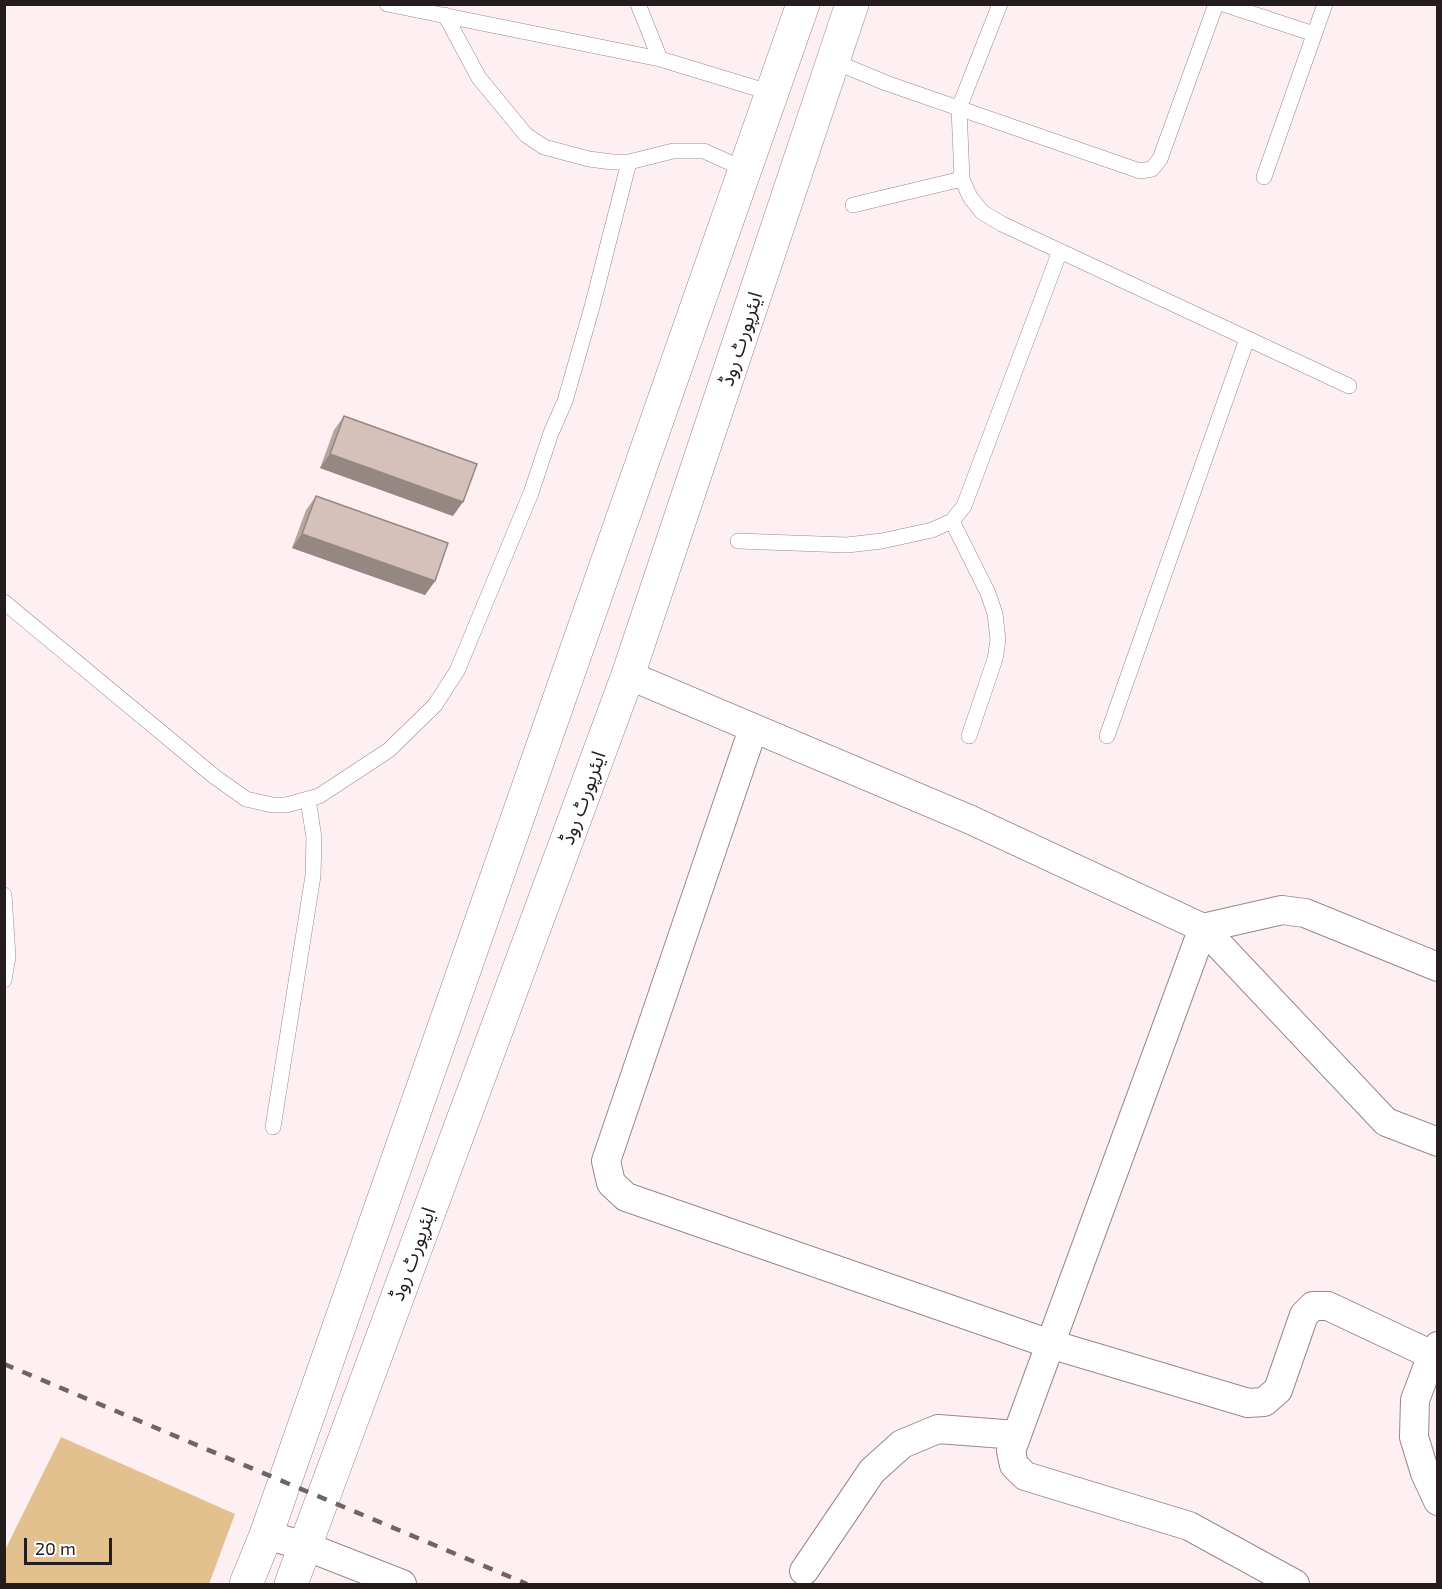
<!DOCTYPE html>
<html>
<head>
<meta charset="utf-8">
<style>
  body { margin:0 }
  #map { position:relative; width:1442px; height:1589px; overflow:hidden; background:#fef0f2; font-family:"Exo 2",sans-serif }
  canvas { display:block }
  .frame { position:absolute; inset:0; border:6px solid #241c1d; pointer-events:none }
  .scale { position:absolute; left:24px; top:1538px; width:88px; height:27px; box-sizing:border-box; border:3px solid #241c1d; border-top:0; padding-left:8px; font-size:18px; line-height:21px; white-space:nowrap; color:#241c1d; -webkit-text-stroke:4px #fff; paint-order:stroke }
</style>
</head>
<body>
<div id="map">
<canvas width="1442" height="1589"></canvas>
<div class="frame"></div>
<div class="scale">20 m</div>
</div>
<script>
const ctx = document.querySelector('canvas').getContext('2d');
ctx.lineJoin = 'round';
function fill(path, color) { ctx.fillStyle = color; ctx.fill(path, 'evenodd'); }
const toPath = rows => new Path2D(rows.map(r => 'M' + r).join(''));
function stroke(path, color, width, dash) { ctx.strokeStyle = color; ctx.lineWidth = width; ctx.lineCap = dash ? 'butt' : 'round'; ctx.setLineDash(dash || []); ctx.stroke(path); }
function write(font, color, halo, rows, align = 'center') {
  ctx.font = font + ' "Exo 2","Noto Sans Arabic",sans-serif'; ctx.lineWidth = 4.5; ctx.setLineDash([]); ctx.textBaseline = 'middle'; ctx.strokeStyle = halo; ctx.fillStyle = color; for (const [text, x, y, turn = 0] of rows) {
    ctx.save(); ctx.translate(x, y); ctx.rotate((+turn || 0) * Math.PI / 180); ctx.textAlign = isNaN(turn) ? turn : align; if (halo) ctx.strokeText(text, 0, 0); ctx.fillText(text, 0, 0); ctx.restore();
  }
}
const green = toPath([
  [61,1437,235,1514,209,1584,5,1584,5,1550]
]);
const lane = toPath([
  [387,4,660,59,772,93],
  [638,4,660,59],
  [1000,4,959,108,962,179,970,197,982,212,1002,224,1349,386],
  [1223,4,1314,34],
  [445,15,479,78,526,135,544,147,589,159,612,162,629,162,673,151,704,151,746,170],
  [833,61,886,83,1140,171,1152,169,1160,159,1216,4],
  [1264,177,1325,4],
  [853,205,962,179],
  [952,521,988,593,995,614,998,640,995,659,969,736],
  [738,541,847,545,882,541,932,530,952,521,964,506,1060,251],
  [4,602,215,777,246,799,272,805,286,805,319,796,389,750,435,705,457,671,531,493,551,433,565,401,592,307,629,162],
  [1107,736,1247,339],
  [4,895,8,957,4,980],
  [273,1127,313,876,314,838,308,799]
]);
const street = toPath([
  [628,675,971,820,1203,928,1386,1122,1438,1142],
  [753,729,606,1161,611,1183,626,1197,1050,1344,1248,1403,1264,1402,1278,1390,1304,1315,1313,1306,1328,1306,1432,1355],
  [1438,1346,1432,1355,1415,1400,1414,1437,1425,1473,1438,1501],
  [266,1535,305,1546,402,1584],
  [804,1571,872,1471,902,1444,938,1429,1017,1435],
  [1295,1584,1189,1526,1025,1476,1014,1465,1011,1451,1203,928,1282,910,1305,913,1438,967]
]);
const primary = toPath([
  [246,1584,266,1535,803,4],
  [291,1584,628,675,852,4]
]);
const rail = toPath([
  [4,1364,527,1584]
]);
const wall = toPath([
  [344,416,453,516,320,468,334,430],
  [316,496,435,581,425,595,292,548,306,510]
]);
const shadedWall = toPath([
  [330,454,463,502,453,516,320,468],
  [302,534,435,581,425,595,292,548]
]);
const building = toPath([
  [344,416,477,464,463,502,330,454,344,416],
  [316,496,448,543,435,581,302,534,316,496]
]);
const streetNames = [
  ["ایئرپورٹ روڈ",741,339,-72],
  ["ایئرپورٹ روڈ",583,798,-70],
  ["ایئرپورٹ روڈ",413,1254,-70]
];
fill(green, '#e2c18e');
stroke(lane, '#9b8689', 16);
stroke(street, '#9b8689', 30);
stroke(primary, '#9b8689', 34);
stroke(lane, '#fff', 15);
stroke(street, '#fff', 28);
stroke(primary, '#fff', 33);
stroke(rail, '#6e6465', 4.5, [10, 10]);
fill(wall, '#b7a69f');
fill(shadedWall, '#958782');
fill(building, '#d5c1b9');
stroke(building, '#958782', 1.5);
write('20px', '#241c1d', '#fff', streetNames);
</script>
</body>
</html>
